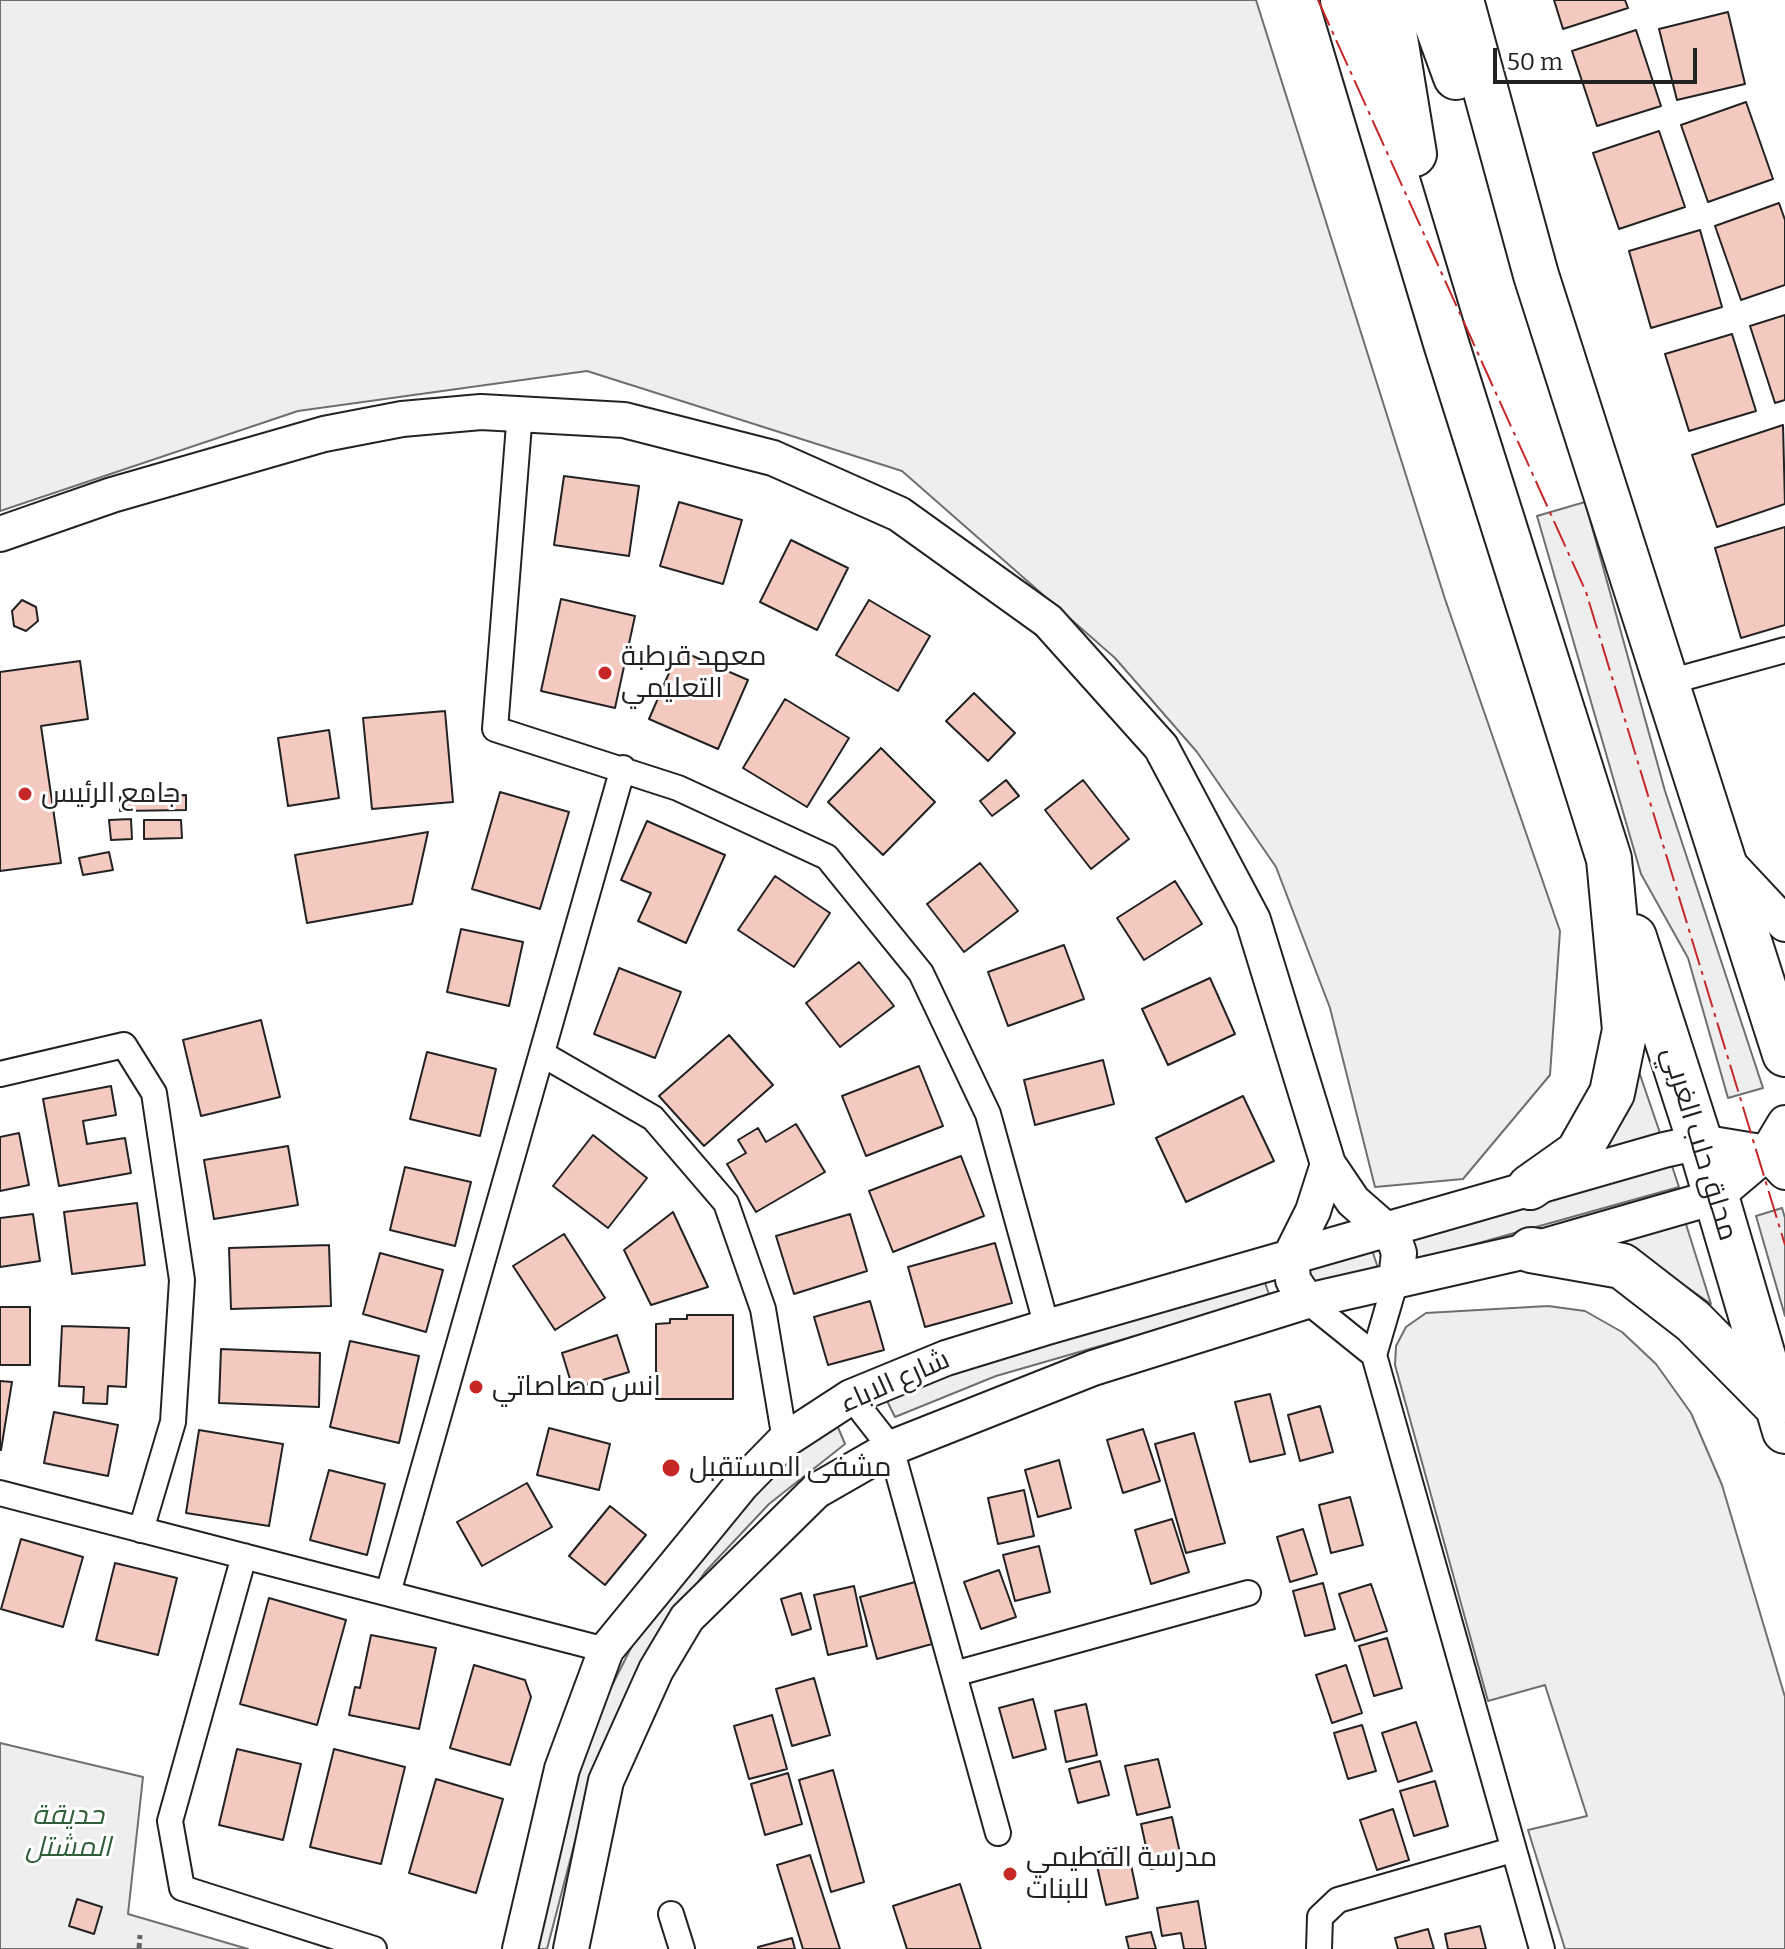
<!DOCTYPE html>
<html>
<head>
<meta charset="utf-8">
<style>
  body { margin:0 }
  #map { position:relative; width:1785px; height:1949px; overflow:hidden; background:#fff; font-family:Bitter,serif }
  canvas { display:block }
  .scale { position:absolute; left:1493px; top:48px; width:204px; height:36px; box-sizing:border-box; border:4px solid #222; border-top:0; padding-left:10px; font-size:24px; line-height:28px; white-space:nowrap; color:#222; -webkit-text-stroke:6px #fff; paint-order:stroke }
</style>
</head>
<body>
<div id="map">
<canvas width="1785" height="1949"></canvas>
<div class="scale">50 m</div>
</div>
<script>
const ctx = document.querySelector('canvas').getContext('2d');
ctx.lineJoin = 'round';
function fill(path, color) { ctx.fillStyle = color; ctx.fill(path, 'evenodd'); }
const toPath = rows => new Path2D(rows.map(r => 'M' + r).join(''));
function stroke(path, color, width, dash) { ctx.strokeStyle = color; ctx.lineWidth = width; ctx.lineCap = dash ? 'butt' : 'round'; ctx.setLineDash(dash || []); ctx.stroke(path); }
function write(font, color, halo, rows, align = 'center') {
  ctx.font = font + ' Bitter,Cairo,serif'; ctx.lineWidth = 6; ctx.setLineDash([]); ctx.textBaseline = 'middle'; ctx.strokeStyle = halo; ctx.fillStyle = color; for (const [text, x, y, turn = 0] of rows) {
    ctx.save(); ctx.translate(x, y); ctx.rotate((+turn || 0) * Math.PI / 180); ctx.textAlign = isNaN(turn) ? turn : align; if (halo) ctx.strokeText(text, 0, 0); ctx.fillText(text, 0, 0); ctx.restore();
  }
}
const green = toPath([
  [0,0,1256,0,1445,599,1560,931,1550,1075,1463,1179,1375,1187,1330,1008,1276,867,1197,752,1115,658,902,471,587,371,298,411,0,511,0,0],
  [1585,502,1665,791,1763,1088,1728,1098,1688,958,1641,874,1537,516,1585,502],
  [1635,1060,1660,1133,1594,1153,1635,1060],
  [1671,1163,1679,1187,1418,1260,1409,1238,1671,1163],
  [1782,1208,1785,1218,1785,1316,1756,1216,1782,1208],
  [1685,1221,1711,1304,1621,1241,1685,1221],
  [1372,1250,1379,1271,1307,1293,1301,1270,1372,1250],
  [1264,1280,1270,1297,996,1376,895,1417,885,1397,991,1358,1264,1280],
  [1548,1306,1585,1311,1622,1332,1656,1364,1691,1413,1722,1485,1785,1697,1785,1949,1565,1949,1528,1830,1587,1816,1545,1685,1488,1701,1395,1365,1396,1346,1406,1327,1426,1313,1548,1306],
  [837,1425,845,1444,769,1504,705,1572,651,1650,592,1776,547,1949,527,1949,587,1735,635,1640,756,1489,797,1452,837,1425],
  [0,1743,143,1777,128,1914,248,1949,0,1949,0,1743]
]);
const building = toPath([
  [1554,0,1625,0,1628,8,1563,29,1554,0],
  [1728,12,1745,84,1677,100,1659,29,1728,12],
  [1636,30,1661,106,1597,126,1572,51,1636,30],
  [1746,102,1773,179,1708,202,1681,125,1746,102],
  [1659,131,1685,207,1619,229,1593,153,1659,131],
  [1779,203,1785,220,1785,285,1741,300,1715,226,1779,203],
  [1700,230,1722,307,1651,328,1629,251,1700,230],
  [1785,315,1785,400,1775,403,1750,326,1785,315],
  [1732,334,1756,411,1689,431,1665,354,1732,334],
  [1783,425,1785,504,1717,527,1692,455,1783,425],
  [564,476,639,486,629,556,554,545,564,476],
  [679,502,742,520,723,584,660,566,679,502],
  [1785,527,1785,625,1741,638,1715,548,1785,527],
  [791,540,848,568,817,630,760,602,791,540],
  [561,599,635,616,615,708,541,691,561,599],
  [22,600,36,607,38,621,26,631,14,626,12,611,22,600],
  [869,600,930,636,898,691,836,655,869,600],
  [679,650,748,680,718,749,649,719,679,650],
  [80,661,88,719,41,726,61,863,0,871,0,672,80,661],
  [974,693,1015,733,988,761,946,721,974,693],
  [785,699,849,738,807,807,743,768,785,699],
  [445,711,453,802,372,809,363,718,445,711],
  [329,730,339,798,288,806,278,738,329,730],
  [881,748,935,802,883,855,828,802,881,748],
  [1006,780,1019,796,992,816,980,801,1006,780],
  [1083,780,1129,839,1091,869,1045,810,1083,780],
  [500,792,569,812,540,909,472,889,500,792],
  [186,795,186,810,120,811,120,797,186,795],
  [131,819,132,839,111,840,109,820,131,819],
  [144,820,181,820,182,838,144,839,144,820],
  [647,821,725,855,686,943,638,921,651,893,621,880,647,821],
  [428,832,412,904,307,923,295,855,428,832],
  [109,852,113,870,83,875,79,858,109,852],
  [980,863,1018,911,964,952,927,904,980,863],
  [775,876,830,913,794,967,738,930,775,876],
  [1175,881,1202,924,1144,960,1117,918,1175,881],
  [461,929,523,942,509,1006,447,992,461,929],
  [1064,945,1084,999,1008,1026,988,972,1064,945],
  [859,962,894,1006,840,1047,806,1003,859,962],
  [619,968,681,992,655,1058,594,1034,619,968],
  [1210,978,1235,1034,1168,1065,1142,1009,1210,978],
  [261,1020,280,1097,201,1116,183,1040,261,1020],
  [729,1035,773,1085,704,1146,659,1096,729,1035],
  [427,1052,496,1069,480,1136,410,1119,427,1052],
  [1103,1060,1114,1104,1035,1125,1024,1080,1103,1060],
  [919,1066,943,1126,866,1156,842,1096,919,1066],
  [111,1086,116,1115,83,1121,87,1144,125,1138,131,1173,59,1186,43,1099,111,1086],
  [1243,1096,1274,1161,1186,1202,1156,1138,1243,1096],
  [796,1124,825,1172,756,1212,727,1164,746,1153,738,1140,758,1128,766,1142,796,1124],
  [19,1133,29,1185,0,1191,0,1137,19,1133],
  [593,1135,647,1178,608,1228,553,1186,593,1135],
  [288,1146,298,1205,214,1219,204,1160,288,1146],
  [961,1156,984,1216,893,1252,869,1191,961,1156],
  [405,1167,471,1182,455,1246,390,1230,405,1167],
  [137,1203,145,1265,72,1274,64,1212,137,1203],
  [673,1212,708,1287,651,1305,624,1250,673,1212],
  [33,1214,40,1261,0,1267,0,1218,33,1214],
  [850,1214,867,1271,794,1294,776,1236,850,1214],
  [564,1234,605,1298,555,1330,513,1266,564,1234],
  [995,1243,1012,1303,925,1327,908,1267,995,1243],
  [329,1245,331,1306,231,1309,229,1248,329,1245],
  [380,1253,443,1270,426,1332,363,1314,380,1253],
  [870,1301,884,1350,828,1365,814,1317,870,1301],
  [0,1307,30,1307,30,1365,0,1365,0,1307],
  [687,1315,733,1315,733,1399,656,1399,656,1324,670,1323,670,1319,687,1319,687,1315],
  [62,1326,129,1328,126,1387,108,1386,107,1404,83,1403,84,1387,59,1386,62,1326],
  [617,1335,629,1372,573,1389,562,1353,617,1335],
  [350,1341,419,1356,399,1443,330,1427,350,1341],
  [221,1349,320,1353,319,1407,219,1403,221,1349],
  [0,1381,12,1382,1,1450,0,1450,0,1381],
  [1270,1394,1285,1454,1250,1462,1235,1402,1270,1394],
  [1320,1406,1333,1452,1300,1461,1288,1415,1320,1406],
  [54,1412,118,1425,108,1476,44,1463,54,1412],
  [549,1428,610,1444,599,1490,537,1475,549,1428],
  [1143,1429,1160,1481,1123,1493,1107,1440,1143,1429],
  [199,1430,283,1444,269,1526,186,1513,199,1430],
  [1194,1433,1225,1543,1186,1553,1155,1444,1194,1433],
  [1059,1460,1071,1508,1038,1517,1025,1470,1059,1460],
  [329,1470,385,1484,367,1555,310,1540,329,1470],
  [527,1483,552,1527,482,1566,457,1522,527,1483],
  [1024,1490,1034,1536,998,1544,988,1498,1024,1490],
  [1350,1497,1363,1545,1331,1553,1319,1505,1350,1497],
  [610,1506,646,1535,605,1585,569,1556,610,1506],
  [1172,1519,1189,1572,1151,1584,1135,1530,1172,1519],
  [1303,1529,1317,1574,1290,1582,1277,1537,1303,1529],
  [21,1539,83,1557,63,1627,1,1609,21,1539],
  [1039,1546,1050,1592,1015,1601,1003,1555,1039,1546],
  [115,1563,177,1578,158,1655,96,1640,115,1563],
  [999,1570,1016,1617,981,1629,964,1582,999,1570],
  [915,1582,932,1644,877,1659,860,1597,915,1582],
  [1323,1583,1335,1629,1305,1636,1293,1591,1323,1583],
  [1371,1584,1387,1631,1355,1641,1339,1594,1371,1584],
  [854,1586,867,1646,828,1655,814,1595,854,1586],
  [801,1593,811,1629,792,1635,781,1599,801,1593],
  [269,1598,346,1620,317,1725,240,1704,269,1598],
  [371,1635,436,1648,419,1729,349,1715,355,1687,360,1688,371,1635],
  [1387,1638,1402,1688,1374,1696,1359,1646,1387,1638],
  [474,1665,525,1680,531,1697,510,1765,450,1748,474,1665],
  [1346,1665,1362,1713,1332,1723,1316,1675,1346,1665],
  [814,1678,830,1735,792,1746,776,1689,814,1678],
  [1033,1699,1046,1749,1013,1758,999,1708,1033,1699],
  [1086,1704,1097,1755,1066,1762,1055,1711,1086,1704],
  [772,1715,787,1769,749,1779,734,1726,772,1715],
  [1416,1722,1432,1771,1398,1782,1382,1733,1416,1722],
  [1362,1725,1376,1771,1348,1779,1334,1733,1362,1725],
  [237,1749,301,1764,283,1840,219,1825,237,1749],
  [334,1749,405,1767,381,1864,310,1847,334,1749],
  [1158,1759,1170,1807,1137,1815,1125,1766,1158,1759],
  [1100,1761,1109,1795,1078,1803,1069,1769,1100,1761],
  [833,1770,864,1882,831,1892,799,1780,833,1770],
  [788,1773,802,1824,765,1835,751,1784,788,1773],
  [436,1779,503,1799,476,1893,409,1873,436,1779],
  [1435,1781,1448,1826,1414,1836,1400,1791,1435,1781],
  [1393,1809,1409,1860,1377,1870,1360,1820,1393,1809],
  [1172,1817,1182,1862,1151,1869,1141,1824,1172,1817],
  [1127,1846,1138,1898,1106,1905,1094,1853,1127,1846],
  [810,1855,840,1949,803,1949,777,1865,810,1855],
  [960,1884,981,1949,907,1949,893,1906,960,1884],
  [77,1899,102,1907,94,1934,69,1926,77,1899],
  [1198,1901,1206,1949,1184,1949,1181,1933,1162,1936,1157,1908,1198,1901],
  [1480,1926,1486,1949,1448,1949,1445,1934,1480,1926],
  [1428,1929,1434,1949,1398,1949,1395,1938,1428,1929],
  [1151,1932,1156,1949,1129,1949,1126,1937,1151,1932],
  [792,1938,795,1949,758,1949,758,1947,792,1938]
]);
const path = toPath([
  [139,1949,140,1935]
]);
const street = toPath([
  [520,412,495,729,678,788,827,857,921,973,988,1114,1047,1327],
  [1665,683,1785,650],
  [542,1054,653,1118,726,1203,763,1309,785,1440],
  [0,1074,124,1045,154,1093,182,1280,173,1422,141,1530],
  [1396,1280,1374,1355,1542,1949],
  [1307,1301,1374,1355],
  [851,1397,891,1448,998,1833],
  [0,1493,606,1650],
  [244,1556,170,1821,182,1888,374,1949],
  [388,1593,623,768],
  [954,1674,1248,1593],
  [671,1914,682,1949],
  [1319,1949,1320,1917,1338,1900,1512,1850]
]);
const secondary = toPath([
  [0,534,112,495,324,434,402,419,481,412,624,420,773,458,899,514,1048,621,1161,747,1253,920,1328,1164,1353,1201,1393,1236,1399,1253,1396,1280],
  [1725,860,1785,924],
  [1307,1301,1293,1280,1291,1255,1313,1211,1328,1164],
  [520,1949,562,1769,606,1650,742,1484,785,1440,851,1397,946,1358,1047,1327,1664,1150,1700,1142,1767,1153,1785,1172],
  [571,1949,606,1781,656,1670,687,1618,816,1491,891,1448,1093,1368,1307,1301,1531,1250,1715,1197,1767,1153,1785,1123]
]);
const highway = toPath([
  [1343,0,1446,343,1609,859,1625,1030,1612,1093,1578,1153,1530,1187],
  [1384,0,1395,38,1414,154],
  [1428,0,1456,77],
  [1461,0,1536,275,1785,1054],
  [1634,937,1700,1142,1785,1431],
  [1531,1250,1622,1266,1693,1321,1774,1403]
]);
const power = toPath([
  [1318,0,1586,592,1785,1245]
]);
const markers = [
  [605,673,8,"#c62828"],
  [25,794,8,"#c62828"],
  [476,1387,8,"#c62828"],
  [671,1468,10,"#c62828"],
  [1010,1874,8,"#c62828"]
];
const poiNames = [
  ["معهد قرطبة",621,657],
  ["التعليمي",621,689],
  ["جامع الرئيس",41,794],
  ["انس مصاصاتي",492,1387],
  ["مشفى المستقبل",689,1468],
  ["مدرسة الفطيمي",1026,1858],
  ["للبنات",1026,1890]
];
const streetNames = [
  ["محلق حلب الغربي",1699,1144,73],
  ["شارع الاباء",895,1382,-24]
];
const parkNames = [
  ["حديقة",68,1816],
  ["المشتل",68,1848]
];
fill(green, '#eee');
stroke(green, '#6f6f6f', 2);
fill(building, '#f3c9c0');
stroke(building, '#222', 2);
stroke(street, '#222', 28);
stroke(secondary, '#222', 38);
stroke(highway, '#222', 48);
stroke(path, '#646464', 5, [6, 4]);
stroke(street, '#fff', 24);
stroke(secondary, '#fff', 34);
stroke(highway, '#fff', 44);
stroke(power, '#c62828', 2, [28, 6, 4, 6]);
for (const [x, y, r, color] of markers) { const dot = new Path2D(); dot.arc(x, y, r, 0, 2 * Math.PI); ctx.fillStyle = color; ctx.fill(dot); stroke(dot, '#fff', 3); }
write('28px', '#222', '#fff', poiNames, 'left');
write('28px', '#222', '#fff', streetNames);
write('italic 28px', '#2f5e38', '#fff', parkNames);
</script>
</body>
</html>
